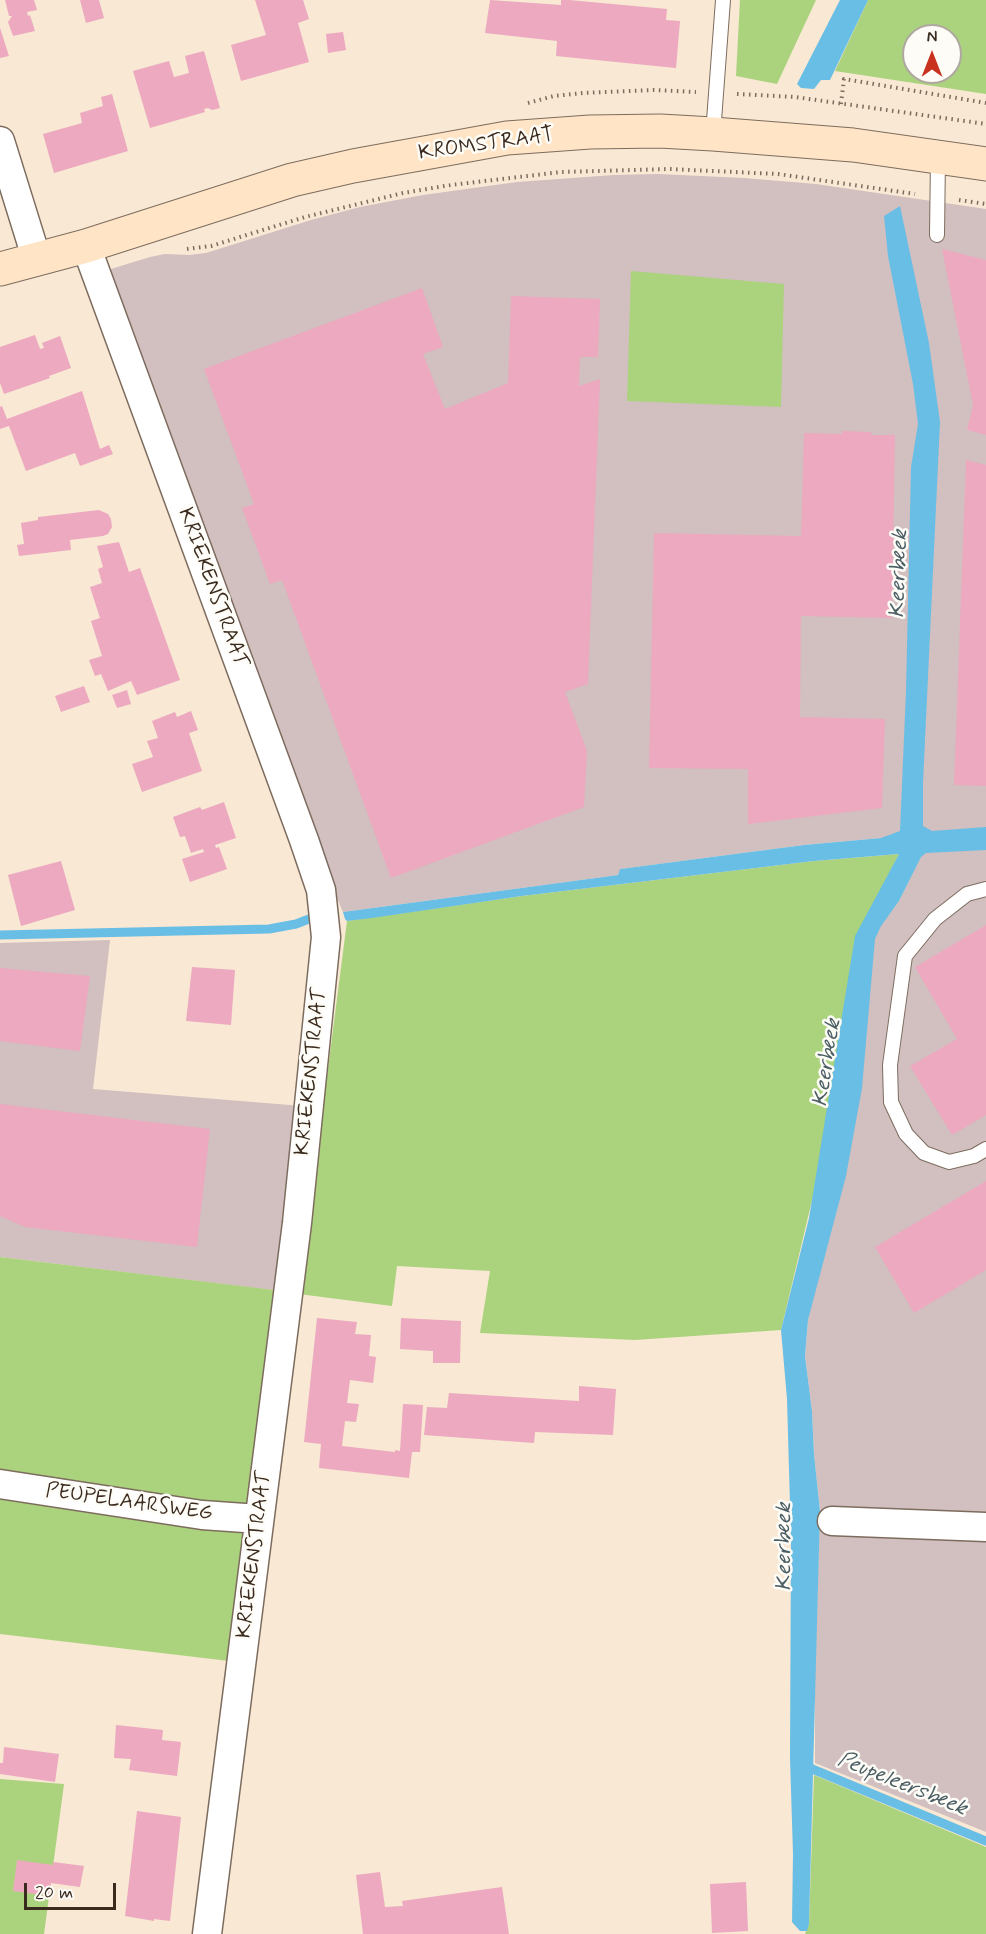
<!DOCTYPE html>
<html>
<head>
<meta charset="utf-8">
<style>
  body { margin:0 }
  #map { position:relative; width:986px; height:1934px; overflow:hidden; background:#f8e8d4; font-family:Mynerve,sans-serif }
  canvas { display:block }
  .north { position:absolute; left:902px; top:24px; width:60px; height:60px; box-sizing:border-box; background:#fdfcf7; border:2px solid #afa8a0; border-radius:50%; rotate:0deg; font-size:16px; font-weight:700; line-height:24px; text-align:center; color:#3b2a1e }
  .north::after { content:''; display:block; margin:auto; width:21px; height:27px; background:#c8321e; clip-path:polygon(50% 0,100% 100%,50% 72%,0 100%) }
  .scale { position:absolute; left:24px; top:1883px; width:92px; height:27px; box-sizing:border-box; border:3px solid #3b2a1e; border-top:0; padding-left:8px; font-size:18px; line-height:21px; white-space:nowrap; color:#3b2a1e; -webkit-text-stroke:4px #fdfcf7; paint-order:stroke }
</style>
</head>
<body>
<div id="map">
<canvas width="986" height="1934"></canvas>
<div class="north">N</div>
<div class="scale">20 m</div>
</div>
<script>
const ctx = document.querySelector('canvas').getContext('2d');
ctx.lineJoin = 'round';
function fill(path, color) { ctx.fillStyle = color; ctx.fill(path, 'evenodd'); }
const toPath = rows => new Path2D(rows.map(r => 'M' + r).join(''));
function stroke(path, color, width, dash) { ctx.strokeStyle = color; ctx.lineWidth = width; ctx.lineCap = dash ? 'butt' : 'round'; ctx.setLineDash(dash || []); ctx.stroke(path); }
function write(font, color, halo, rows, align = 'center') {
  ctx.font = font + ' Mynerve,sans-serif'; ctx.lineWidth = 5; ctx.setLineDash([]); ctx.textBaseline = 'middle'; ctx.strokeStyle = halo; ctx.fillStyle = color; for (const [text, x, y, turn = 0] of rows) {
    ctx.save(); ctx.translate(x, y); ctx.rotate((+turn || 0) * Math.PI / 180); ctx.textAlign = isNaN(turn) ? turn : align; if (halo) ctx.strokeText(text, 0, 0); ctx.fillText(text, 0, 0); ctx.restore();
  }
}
const industrial = toPath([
  [658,174,744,178,816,184,986,209,986,1832,815,1763,815,1666,820,1511,814,1454,812,1411,805,1356,808,1320,813,1296,869,930,889,914,899,901,920,857,881,838,804,845,620,869,618,875,343,912,315,847,109,280,111,269,150,257,165,254,189,255,206,253,311,220,360,207,423,195,517,182,614,175],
  [110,940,93,1089,302,1106,288,1292,0,1257,0,943]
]);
const green = toPath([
  [740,0,816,0,777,84,736,76],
  [868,0,986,0,986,94,835,71],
  [914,36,950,36,950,72,914,72],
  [631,271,784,284,781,407,627,401],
  [899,854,891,870,781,1330,635,1340,480,1333,490,1271,397,1266,392,1306,299,1294,347,921,522,896,814,861],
  [0,1257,274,1290,252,1480,229,1661,0,1634],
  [814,1775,986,1847,986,1934,805,1934,809,1924],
  [0,1779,64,1784,44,1934,0,1934]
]);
const water = toPath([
  [840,0,868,0,830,80,821,80,814,89,801,88,797,84],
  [900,206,929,343,940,422,923,783,923,826,932,831,986,827,986,850,926,853,921,857,899,901,881,926,875,939,862,1088,846,1176,808,1320,805,1356,812,1411,814,1454,820,1511,809,1924,807,1931,800,1931,792,1922,793,1854,790,1758,791,1540,787,1399,781,1330,809,1218,855,936,899,854,814,861,522,896,372,918,347,921,345,919,343,912,618,875,620,869,804,845,881,838,900,831,906,691,911,467,918,424,913,384,888,256,884,216]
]);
const stream = toPath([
  [0,935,269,929,296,924,309,919],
  [805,1766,986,1841]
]);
const building = toPath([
  [5,0,34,0,37,10,27,12,28,16,30,15,35,31,13,36,8,22,12,16,9,16],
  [80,0,99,0,104,18,86,23],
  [255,0,303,0,309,19,298,23,309,62,241,81,231,45,266,35],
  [490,0,561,5,561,0,569,0,667,9,666,20,680,21,676,68,556,56,557,41,485,33],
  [0,28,9,56,0,58],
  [343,32,346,50,328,53,326,34],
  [204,51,220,108,212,110,208,108,204,109,205,112,150,128,133,71,169,61,174,77,189,73,185,56],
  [112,94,128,151,54,173,43,134,82,123,80,113,103,106,101,97],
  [942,249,986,260,986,435,967,430,973,405],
  [422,288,443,347,423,354,445,409,508,383,511,296,600,299,598,357,580,357,579,386,600,379,588,684,565,692,587,751,584,807,391,878,282,580,270,584,242,508,254,504,204,369],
  [35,335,40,349,44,348,42,343,60,336,71,368,49,376,50,378,4,394,0,383,0,347],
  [82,391,100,449,109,445,113,454,80,466,75,453,26,471,9,426,0,429,0,407,2,406,7,419],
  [842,431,871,432,872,435,895,435,892,618,801,616,800,717,885,719,882,808,748,824,748,769,649,768,654,533,801,536,804,433,842,434],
  [966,460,986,465,986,786,954,785],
  [99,510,108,514,111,519,112,527,108,534,103,536,70,540,71,550,19,556,17,545,24,544,21,523,38,520,38,517],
  [119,542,129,572,140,568,180,680,137,695,131,681,108,691,101,674,95,676,89,660,102,656,91,621,100,618,90,587,102,583,98,569,103,567,97,546],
  [84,686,90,702,61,712,55,696],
  [127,690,131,704,117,708,112,695],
  [191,711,198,730,189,733,202,771,142,792,132,764,153,757,147,741,158,738,152,721,175,712,177,717],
  [224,802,236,838,215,845,216,848,219,847,227,869,190,882,182,859,204,852,203,849,191,853,185,836,180,837,173,817,200,807,202,810],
  [61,861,75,910,21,926,8,875],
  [986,925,986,1115,952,1135,910,1066,957,1039,915,967],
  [192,967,235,970,231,1025,186,1021],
  [0,968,90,976,80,1051,0,1041],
  [0,1104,210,1129,197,1247,25,1227,0,1216],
  [986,1181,986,1270,914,1313,875,1247],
  [317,1318,357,1322,355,1334,371,1335,369,1356,376,1357,373,1383,350,1380,347,1403,359,1404,356,1422,345,1421,342,1446,395,1452,395,1450,400,1451,403,1404,423,1405,420,1452,412,1452,409,1478,319,1468,321,1444,304,1442],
  [401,1318,461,1321,460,1363,433,1363,433,1351,400,1349],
  [579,1386,616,1389,613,1435,535,1432,534,1443,424,1435,427,1407,447,1408,449,1393,579,1401],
  [116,1725,163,1730,162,1740,181,1742,177,1776,129,1770,131,1759,114,1758],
  [4,1747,59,1754,55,1782,0,1774,0,1763,3,1763],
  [137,1811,181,1817,170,1921,154,1919,154,1921,125,1916],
  [17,1860,53,1865,53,1862,84,1866,80,1887,51,1883,49,1896,13,1891],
  [380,1872,385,1907,403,1906,402,1901,502,1887,509,1934,363,1934,356,1875],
  [746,1882,748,1931,712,1933,710,1884]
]);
const path = toPath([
  [737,94,795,97,986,124],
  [528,103,554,96,583,93,654,90,696,92],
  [841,104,844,79,986,103],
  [959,200,986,204],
  [187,249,211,246,305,217,403,193,451,185,561,172,669,169,778,174,915,194]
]);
const lane = toPath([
  [713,134,723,0],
  [937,235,938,157],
  [986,889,967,894,935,919,905,956,890,1065,891,1102,906,1134,924,1153,949,1162,974,1156,986,1149]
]);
const street = toPath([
  [0,141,37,260],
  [86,246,304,840,321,890,326,937,297,1223,207,1934],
  [0,1484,202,1515,259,1519],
  [832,1521,986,1527]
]);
const secondary = toPath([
  [0,269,86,246,292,180,353,166,507,138,590,132,660,131,713,134,853,145,986,164]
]);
const streetNames = [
  ["KROMSTRAAT",486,145,-8],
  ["KRIEKENSTRAAT",212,588,70],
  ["KRIEKENSTRAAT",312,1072,-84],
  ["PEUPELAARSWEG",129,1503,8],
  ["KRIEKENSTRAAT",255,1555,-83]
];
const waterNames = [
  ["Keerbeek",900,574,-88],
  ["Keerbeek",828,1063,-81],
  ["Keerbeek",785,1547,-90],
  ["Peupeleersbeek",902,1785,22]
];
fill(industrial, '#d2bfc0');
fill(green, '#abd37d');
fill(water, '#69bee5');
stroke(stream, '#69bee5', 9);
fill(building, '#eca9bf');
stroke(lane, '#7d6c5e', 16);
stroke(street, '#7d6c5e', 31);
stroke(secondary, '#7d6c5e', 35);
stroke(path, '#7d6c5e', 4, [1.5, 4.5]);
stroke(lane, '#fff', 14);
stroke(street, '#fff', 28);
stroke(secondary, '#ffe4c6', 33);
write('21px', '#3b2a1e', '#fdfcf7', streetNames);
write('italic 22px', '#4b5e64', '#fdfcf7', waterNames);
</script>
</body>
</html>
